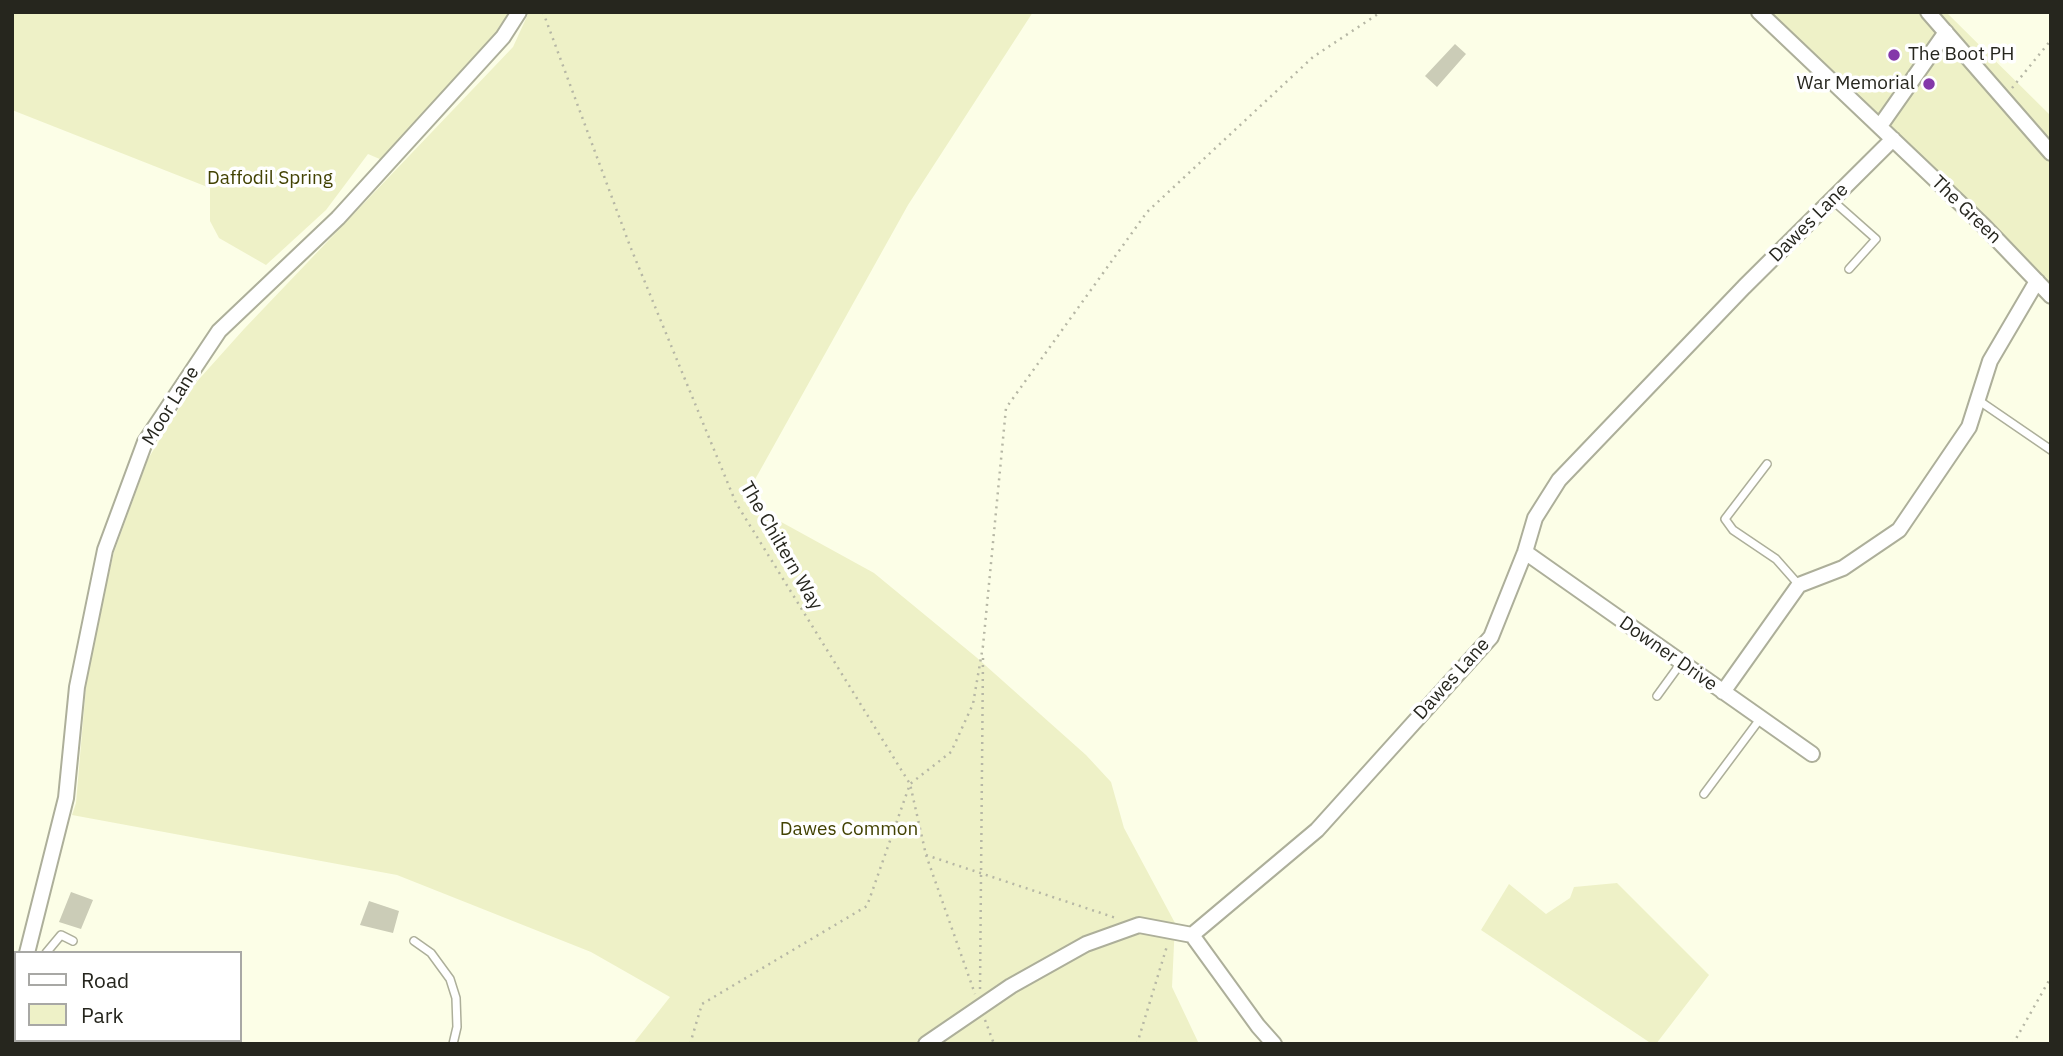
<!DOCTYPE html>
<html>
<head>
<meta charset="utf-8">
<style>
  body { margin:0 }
  #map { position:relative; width:2063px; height:1056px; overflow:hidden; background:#fcfee7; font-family:"IBM Plex Sans",sans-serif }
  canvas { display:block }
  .frame { position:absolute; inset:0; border:14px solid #26261e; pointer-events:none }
  .legend { position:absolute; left:14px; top:951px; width:228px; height:91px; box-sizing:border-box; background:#fff; border:2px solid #a8a8a5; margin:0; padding:9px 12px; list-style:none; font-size:21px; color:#26261e }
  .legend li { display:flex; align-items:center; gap:14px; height:35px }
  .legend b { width:35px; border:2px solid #a8a8a5 }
</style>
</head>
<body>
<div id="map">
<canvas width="2063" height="1056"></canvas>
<div class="frame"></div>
<ul class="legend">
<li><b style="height:9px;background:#fff"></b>Road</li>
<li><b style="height:19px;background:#eef1c7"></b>Park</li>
</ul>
</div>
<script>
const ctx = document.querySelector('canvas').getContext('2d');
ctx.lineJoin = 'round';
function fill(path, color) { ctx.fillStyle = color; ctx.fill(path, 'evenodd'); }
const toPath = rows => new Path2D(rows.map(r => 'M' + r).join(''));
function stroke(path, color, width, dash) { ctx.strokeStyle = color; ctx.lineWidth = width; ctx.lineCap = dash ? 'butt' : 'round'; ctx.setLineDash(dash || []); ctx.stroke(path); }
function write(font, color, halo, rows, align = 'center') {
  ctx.font = font + ' "IBM Plex Sans",sans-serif'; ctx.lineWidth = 7; ctx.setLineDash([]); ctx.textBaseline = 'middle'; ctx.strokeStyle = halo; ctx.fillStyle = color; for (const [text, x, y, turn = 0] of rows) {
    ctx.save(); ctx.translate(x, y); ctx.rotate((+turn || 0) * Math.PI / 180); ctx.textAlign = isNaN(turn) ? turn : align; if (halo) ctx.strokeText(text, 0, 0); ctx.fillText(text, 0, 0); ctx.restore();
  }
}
const green = toPath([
  [12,12,510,12,480,56,382,160,368,154,326,210,266,265,219,238,210,221,210,188,12,110],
  [529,12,1033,12,908,205,743,501,874,573,976,657,1086,755,1111,782,1124,828,1175,923,1172,987,1199,1044,633,1044,670,997,591,952,397,875,72,815,76,803,88,663,114,552,148,459,192,387,244,329,513,47],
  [1766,12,1946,12,2051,116,2051,286,1871,108],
  [1617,883,1709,975,1656,1044,1652,1044,1481,930,1509,884,1546,914,1570,898,1574,887]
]);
const building = toPath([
  [1455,44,1466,54,1437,87,1425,76],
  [71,892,93,900,81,929,59,922],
  [369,901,399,911,393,933,360,925]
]);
const path = toPath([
  [543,12,630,246,736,503,910,784,926,855,975,994],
  [2012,88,2051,40],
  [926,855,1116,918],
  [980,989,983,657],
  [985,1020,994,1044],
  [690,1044,702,1004,867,906,910,784,951,752,973,704,983,646,1006,408,1147,212,1313,57,1381,12],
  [1137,1044,1167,946],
  [2013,1044,2051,977]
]);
const lane = toPath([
  [1832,200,1876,239,1849,269],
  [1978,400,2051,450],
  [1767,464,1725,519,1733,530,1776,559,1799,585],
  [1657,696,1681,663],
  [1704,794,1760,719],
  [414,941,431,953,450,979,456,998,457,1027,453,1044],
  [46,953,61,935,73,941],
  [17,1044,18,1040]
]);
const street = toPath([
  [1759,12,1983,225,2051,296],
  [1928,12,2051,153],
  [1880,126,1946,32],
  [1525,552,1812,754],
  [1723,692,1799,585,1843,568,1899,530,1969,427,1990,361,2037,281],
  [1192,935,1258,1026,1274,1044],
  [27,953,66,798,77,687,105,550,145,442,219,331,338,218,503,37,519,12],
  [12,995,16,985],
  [926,1044,1011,986,1086,944,1139,925,1192,935,1317,830,1491,637,1525,552,1535,518,1559,480,1744,287,1893,139]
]);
const markers = [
  [1894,55,7,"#8438a9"],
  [1929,84,7,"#8438a9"]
];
const poiNames = [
  ["The Boot PH",1908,55],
  ["War Memorial",1915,84,"right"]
];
const parkNames = [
  ["Daffodil Spring",270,179],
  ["Dawes Common",849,830]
];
const streetNames = [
  ["The Green",1966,210,44],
  ["Dawes Lane",1809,223,-45],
  ["Moor Lane",171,406,-58],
  ["The Chiltern Way",781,546,60],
  ["Downer Drive",1668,654,35],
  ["Dawes Lane",1452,679,-48]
];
fill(green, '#eef1c7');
fill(building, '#cbccb7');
stroke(lane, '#adaf9a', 10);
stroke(street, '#adaf9a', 18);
stroke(path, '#b6b7a5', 2.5, [2, 5]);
stroke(lane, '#fff', 7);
stroke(street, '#fff', 14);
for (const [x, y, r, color] of markers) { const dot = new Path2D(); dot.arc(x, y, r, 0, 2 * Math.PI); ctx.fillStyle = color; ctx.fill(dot); stroke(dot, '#fff', 2.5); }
write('19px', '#26261e', '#fff', poiNames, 'left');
write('19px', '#424203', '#fff', parkNames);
write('19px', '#26261e', '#fff', streetNames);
</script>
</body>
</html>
